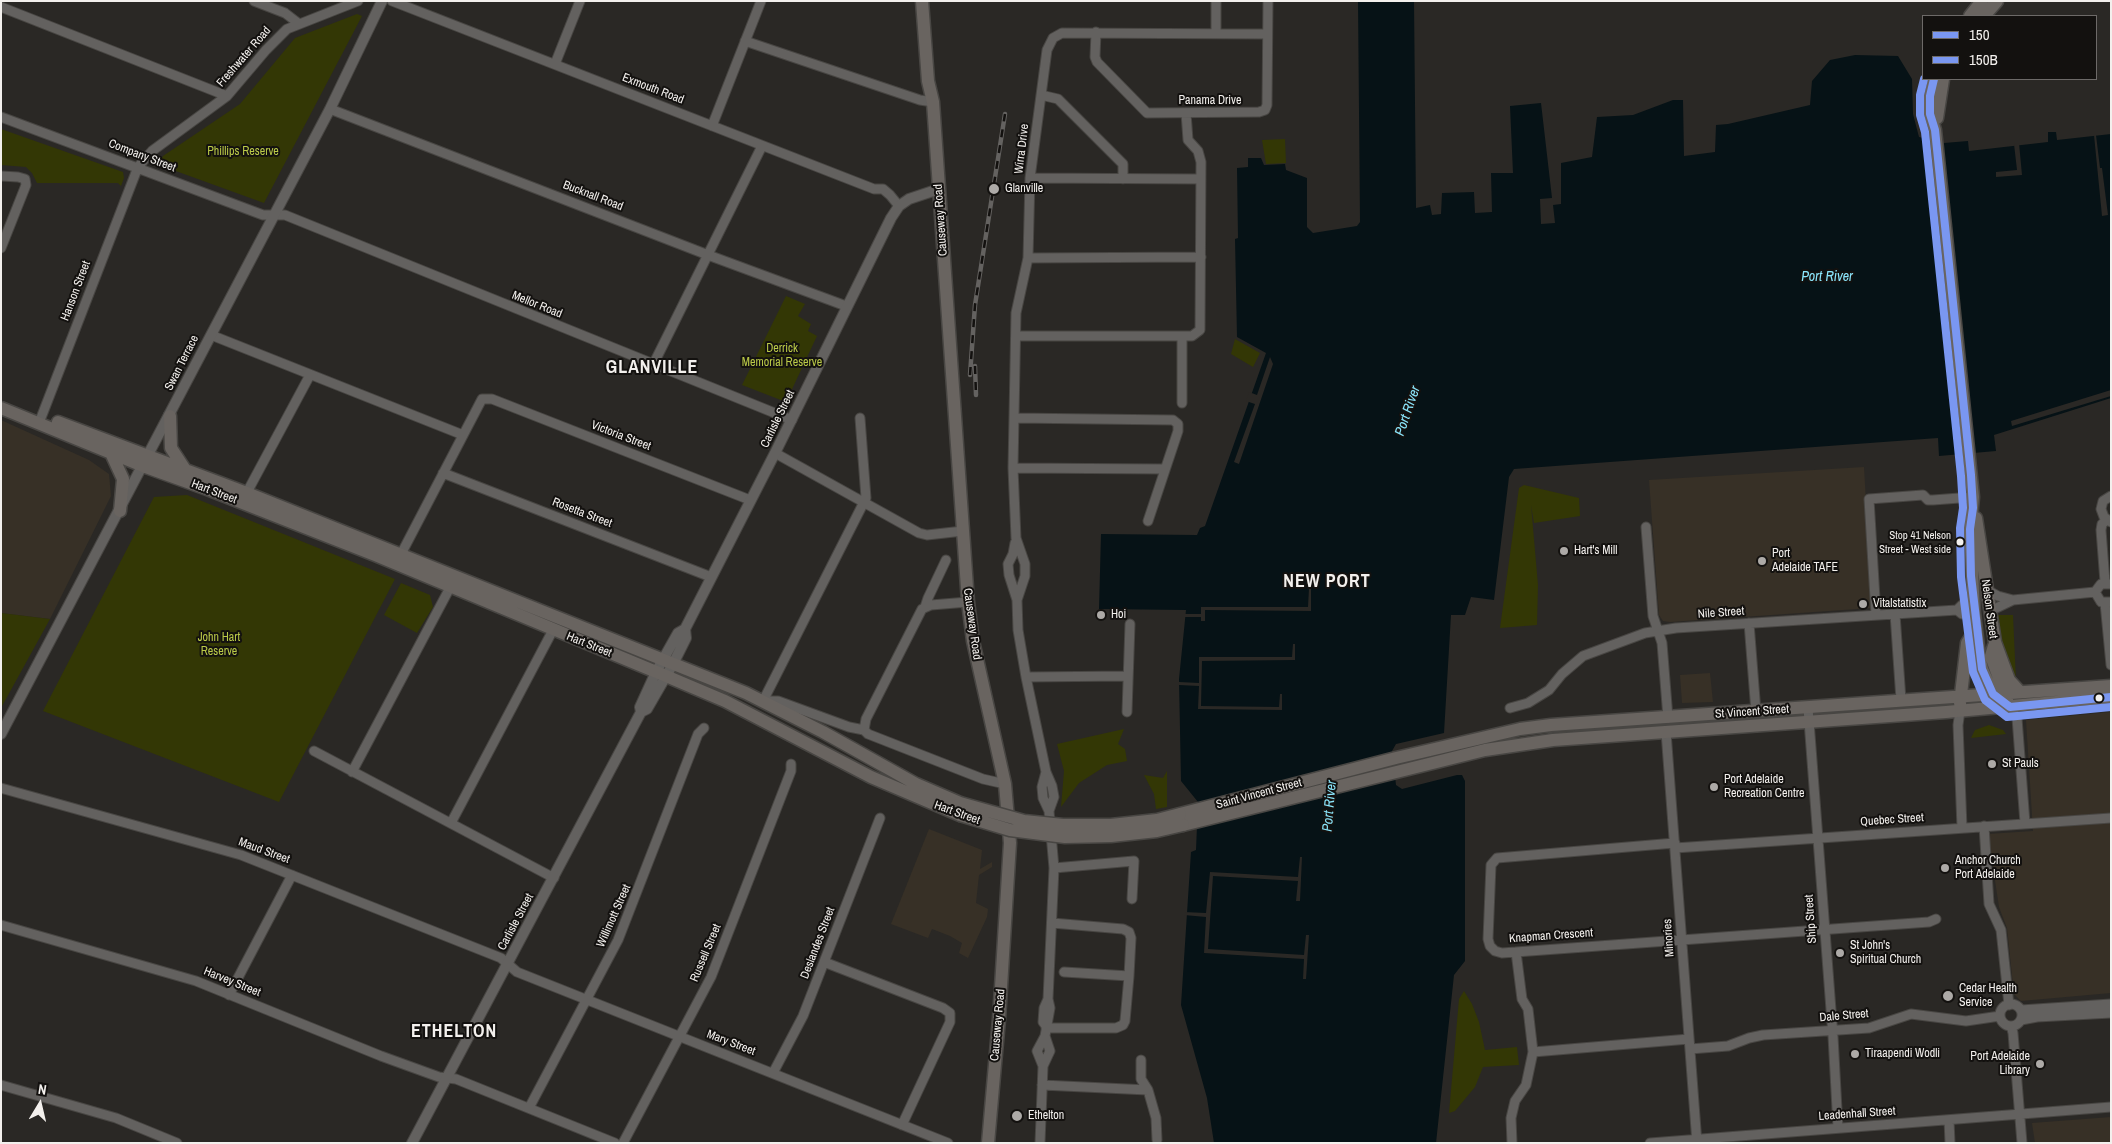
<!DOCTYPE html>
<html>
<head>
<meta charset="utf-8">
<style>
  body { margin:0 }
  #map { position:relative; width:2112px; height:1144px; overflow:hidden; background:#2a2825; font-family:"Archivo Narrow",sans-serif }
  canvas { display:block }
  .frame { position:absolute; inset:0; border:2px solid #f3f0ed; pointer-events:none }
  .legend { position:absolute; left:1922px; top:15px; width:175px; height:65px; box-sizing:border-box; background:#13110f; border:1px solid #6d6a68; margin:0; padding:6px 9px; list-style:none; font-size:15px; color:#f3f0ed }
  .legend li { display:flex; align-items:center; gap:10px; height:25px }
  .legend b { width:25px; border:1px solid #6d6a68 }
  .north { position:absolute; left:15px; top:1079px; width:50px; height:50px; -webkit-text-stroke:4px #13110f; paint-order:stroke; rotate:9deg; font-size:14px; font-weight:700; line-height:20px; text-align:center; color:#f3f0ed }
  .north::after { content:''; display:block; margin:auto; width:18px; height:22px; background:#f3f0ed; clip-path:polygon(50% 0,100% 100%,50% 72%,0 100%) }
</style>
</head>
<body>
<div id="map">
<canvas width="2112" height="1144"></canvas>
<div class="frame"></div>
<ul class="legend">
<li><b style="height:6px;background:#7a97f1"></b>150</li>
<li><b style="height:6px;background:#7a97f1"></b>150B</li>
</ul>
<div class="north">N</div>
</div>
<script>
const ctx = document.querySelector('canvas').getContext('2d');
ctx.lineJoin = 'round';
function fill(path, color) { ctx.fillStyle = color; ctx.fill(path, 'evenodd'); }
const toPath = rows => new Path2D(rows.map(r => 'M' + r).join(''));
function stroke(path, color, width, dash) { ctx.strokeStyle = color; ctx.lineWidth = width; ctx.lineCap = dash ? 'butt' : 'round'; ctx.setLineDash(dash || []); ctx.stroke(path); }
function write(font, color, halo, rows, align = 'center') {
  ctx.font = font + ' "Archivo Narrow",sans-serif'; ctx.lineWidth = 4; ctx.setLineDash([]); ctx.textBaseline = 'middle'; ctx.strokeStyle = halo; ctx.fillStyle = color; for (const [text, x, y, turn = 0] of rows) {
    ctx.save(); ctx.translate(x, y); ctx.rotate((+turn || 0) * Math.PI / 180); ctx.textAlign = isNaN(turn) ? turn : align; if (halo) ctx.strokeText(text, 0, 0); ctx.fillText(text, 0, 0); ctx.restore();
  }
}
const built = toPath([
  [1,420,89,460,109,474,111,496,50,619,1,613],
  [1864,467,1872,608,1670,622,1663,621,1659,615,1649,480],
  [1710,673,1713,702,1682,703,1680,675],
  [2111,712,2111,993,2021,1001,2014,994,2007,928,1999,907,1988,834,2033,831,2026,720],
  [929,829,982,850,980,869,992,862,992,867,979,875,976,903,988,909,987,917,968,958,959,953,962,943,950,936,932,929,928,938,891,924],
  [2111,1117,2111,1143,2035,1143,2032,1123]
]);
const green = toPath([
  [357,14,362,16,264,203,162,166,160,162,163,156,240,104,295,38],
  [1,129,123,172,124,178,121,186,118,183,37,183,32,173,26,167,1,165],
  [1285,139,1286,163,1266,164,1262,140],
  [786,296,805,304,798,316,811,324,808,331,817,336,786,402,742,385],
  [1235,339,1260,353,1253,367,1231,354],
  [1524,485,1579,498,1580,516,1534,523,1531,505,1538,585,1537,625,1500,628,1519,488],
  [187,495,395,579,279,802,43,711,154,497],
  [401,583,430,595,433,607,417,633,384,615],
  [1,613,50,619,1,708],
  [1996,615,2013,615,2016,681,2003,657],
  [1989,725,2003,730,2006,734,1971,738,1975,730],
  [1124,729,1118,744,1125,749,1127,761,1107,765,1079,783,1061,807,1064,771,1057,744],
  [1167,771,1167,807,1156,809,1154,794,1144,775,1163,778],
  [1464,991,1472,1004,1479,1022,1485,1050,1517,1047,1519,1065,1483,1067,1475,1087,1455,1111,1449,1113,1459,999]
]);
const water = toPath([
  [1358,1,1414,1,1416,208,1430,205,1432,215,1441,214,1442,193,1474,192,1475,213,1492,212,1491,173,1513,173,1510,106,1541,103,1552,198,1540,199,1541,224,1555,223,1553,205,1561,204,1561,163,1592,157,1597,117,1633,115,1673,100,1683,100,1684,156,1715,152,1716,125,1728,124,1810,105,1812,81,1830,60,1855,55,1898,56,1912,79,1913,114,1919,137,1944,143,1968,141,1969,151,2048,142,2048,132,2056,132,2057,140,2111,134,2111,398,1994,435,1996,451,1939,456,1938,438,1514,469,1509,477,1494,600,1471,597,1465,615,1451,615,1444,733,1396,744,1392,751,1396,785,1402,789,1457,775,1462,775,1465,781,1465,961,1454,975,1436,1143,1214,1143,1207,1098,1181,1005,1191,852,1196,850,1198,802,1181,781,1179,679,1186,610,1099,609,1101,534,1197,535,1200,528,1205,526,1266,353,1237,337,1235,239,1238,238,1237,168,1248,167,1248,158,1261,158,1264,165,1285,164,1286,170,1307,178,1307,227,1313,233,1357,226,1360,222]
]);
const pier = toPath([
  [2094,135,2096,135,2100,168,2102,168,2108,215,2102,216],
  [2019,143,2022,175,1996,177,1996,172,2017,170,2014,144],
  [1270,357,1273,364,1239,464,1234,462,1255,404,1246,401,1249,392,1257,395],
  [2111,390,2111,396,2012,426,2011,421],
  [1309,588,1311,588,1311,611,1205,610,1205,621,1201,621,1201,617,1185,617,1185,614,1201,614,1201,607,1308,607],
  [1293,644,1295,644,1295,660,1202,661,1201,706,1279,707,1280,694,1282,694,1282,710,1198,709,1199,686,1179,685,1179,682,1199,683,1199,657,1292,657],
  [1300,857,1302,857,1300,901,1296,901,1298,881,1213,876,1208,949,1304,955,1306,935,1309,935,1306,979,1303,979,1304,959,1204,953,1206,917,1184,915,1184,912,1206,913,1210,872,1298,877]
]);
const minor = toPath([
  [254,1,285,13,298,23],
  [392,1,874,189,883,189,890,195,899,206],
  [1,7,227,96],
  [1096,32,1095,57,1097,62,1147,113,1259,112,1265,110,1267,105,1268,1],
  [1216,33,1216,1],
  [745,41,920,100,933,102],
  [555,64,580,1],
  [1041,95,1058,99,1123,164,1123,179],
  [330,109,708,255,846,306],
  [1,117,263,215,285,215,792,420],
  [712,126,761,1],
  [1,176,18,177,25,179,26,185,1,248],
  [1030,178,1201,179],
  [1028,258,1201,257],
  [211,335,463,435],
  [1016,336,1192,336,1200,330,1201,162,1198,151,1188,140,1186,113],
  [653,365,762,146],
  [1182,403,1182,336],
  [860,418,866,498,864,502,763,701,778,701,849,727,864,730,868,734,983,779,1005,784],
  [1015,418,1173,420,1178,424,1178,431,1148,521],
  [39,423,138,167,152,151,227,96,266,50,287,29,358,1],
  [775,453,919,533,927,535,963,531],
  [1013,468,1165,469],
  [443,473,711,577],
  [245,496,310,375],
  [2111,496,2103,501,2101,509,2104,517,2111,522],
  [1646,527,1653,616,1662,643,1668,718],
  [1015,543,1013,554,1008,564,1009,575,1017,600,1018,630,1026,677,1046,772,1052,786,1054,797,1049,811],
  [399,558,482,399,492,399,750,500],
  [2105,582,2101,530,2102,524,2107,520],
  [1987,590,1998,596,2013,600,2095,592],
  [1017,600,1025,576,1025,564,1016,538,1013,468,1016,313,1028,258,1030,178,1047,50,1053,38,1062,33,1267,34],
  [2110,602,2101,602,2095,592,2101,584,2111,584],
  [2105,603,2111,665],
  [925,607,928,598,946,560],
  [1957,610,1962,614,1974,613],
  [1990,611,2013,600],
  [1895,614,1901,700],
  [1876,615,1869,499,1923,495,1928,500,1933,500,1973,497],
  [1749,623,1756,712],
  [1026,677,1127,676],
  [2010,707,2017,718,2025,823],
  [1510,708,1528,703,1549,690,1562,674,1583,656,1645,633,1676,628,1957,610,1962,605,1973,600],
  [1808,708,1833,1036,1838,1128],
  [1960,711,1958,725,1962,828],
  [1127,712,1130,624],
  [864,730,866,719,922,609,931,605,968,602],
  [1666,732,1697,1143],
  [314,751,554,878],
  [352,772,453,582],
  [1,788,241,855,501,958,517,972,948,1143],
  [451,823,553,630],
  [1984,826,1989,904,2001,930,2009,1005],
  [1675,843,1497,858,1491,865,1488,939,1490,946,1495,951,1502,953,1929,922,1936,919],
  [1675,848,2111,818],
  [1054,868,1134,861,1132,899],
  [1,925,196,981,381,1056,439,1077,456,1079,615,1143],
  [824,962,943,1008,950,1013,950,1022,902,1125],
  [1064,972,1129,976],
  [229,995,292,875],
  '2000 1015a11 11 0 1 1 22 0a11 11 0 1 1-22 0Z',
  [2021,1010,2111,1004],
  [2021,1020,2037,1017,2111,1013],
  [1046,1026,1043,1022,1044,1008,1048,999],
  [2011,1026,2013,1033,2022,1143],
  [1046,1028,1116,1028,1123,1025,1125,1021,1129,976,1131,938,1129,932,1123,929,1052,923],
  [1690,1049,1728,1046,1749,1038,1763,1035,1869,1028,1911,1014,1966,1021,2000,1016],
  [1533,1052,1689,1039],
  [1141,1060,1141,1079,1148,1090],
  [1043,1066,1050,1051,1045,1036],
  [773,1073,803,1016,880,818],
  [1,1085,116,1118,177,1143],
  [1042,1085,1148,1090,1156,1118,1157,1140],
  [529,1108,618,940,698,734,704,728],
  [1949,1120,1950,1143],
  [623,1143,711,977,791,771,791,764],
  [1040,1143,1043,1066,1037,1051,1045,1036,1050,1008,1048,999,1054,868,1049,811,1043,798,1042,787,1046,772],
  [1512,1143,1511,1118,1515,1101,1526,1085,1533,1052,1528,1009,1522,999,1516,952],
  [1650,1143,2111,1107]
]);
const tertiary = toPath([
  [641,712,640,707,656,672,678,633,685,629,775,453,891,218,899,206,909,199,939,189],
  [1,734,330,109,382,1],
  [412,1143,641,712,647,709,673,664,686,638,685,629]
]);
const secondary = toPath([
  [922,1,928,81,933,102,968,602,973,641,1005,784,1010,843,999,1019,988,1143],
  [1970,16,1982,1],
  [1984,16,1997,1],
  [1934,79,1930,96,1930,114,1935,130,1973,497,1970,529,1974,613,1979,655,1982,669,1993,694,1998,698],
  [1937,118,1943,79],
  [1,408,143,466,207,489,375,555,666,676,725,701,871,777,960,815],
  [170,416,171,448,186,471],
  [58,422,247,493,746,693,823,732,916,784,960,803],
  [111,453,123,479,120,511],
  [1976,518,1995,642,2009,680,2020,692],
  [1994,646,1991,656,2007,700],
  [1960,703,1967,643,1976,629],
  [1180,814,1396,758,1520,729,1551,725,2111,686],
  [1183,825,1485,750,1553,740,1946,712,2111,697]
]);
const rail = toPath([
  [975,366,976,395],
  [970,375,975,305,1005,114]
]);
const secondaryBridge = toPath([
  [960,803,1024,821,1063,825,1111,825,1157,820,1180,814],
  [960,815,1010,830,1065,837,1111,836,1157,831,1183,825]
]);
const bus1 = toPath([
  [1934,79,1930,96,1930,114,1935,130,1971,475,1973,508,1970,529,1971,576,1982,669,1993,694,2010,707,2111,697]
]);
const bus2 = toPath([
  [1924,79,1920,95,1920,115,1925,132,1961,476,1963,508,1960,528,1961,577,1973,672,1985,700,2007,717,2111,707]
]);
const markers = [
  [994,189,6,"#adaaa7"],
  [1960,542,4.5,"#f3f0ed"],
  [1564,551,5,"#adaaa7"],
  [1762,561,5,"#adaaa7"],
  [1863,604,5,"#adaaa7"],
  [1101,615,5,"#adaaa7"],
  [2099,698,4.5,"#f3f0ed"],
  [1992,764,5,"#adaaa7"],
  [1714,787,5,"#adaaa7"],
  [1945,868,5,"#adaaa7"],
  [1840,953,5,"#adaaa7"],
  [1948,996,6,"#adaaa7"],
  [1855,1054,5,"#adaaa7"],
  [2040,1064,5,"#adaaa7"],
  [1017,1116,6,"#adaaa7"]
];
const busNames = [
  ["Stop 41 Nelson",1951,536],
  ["Street - West side",1951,550]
];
const streetNames = [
  ["Freshwater Road",244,57,-49],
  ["Exmouth Road",653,89,21],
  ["Panama Drive",1210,101],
  ["Wirra Drive",1022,149,-83],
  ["Company Street",142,156,21],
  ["Bucknall Road",593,196,21],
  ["Causeway Road",941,220,-94],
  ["Hanson Street",76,291,-69],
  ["Mellor Road",537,305,22],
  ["Swan Terrace",182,363,-63],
  ["Carlisle Street",778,419,-64],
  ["Victoria Street",621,436,21],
  ["Hart Street",214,492,21],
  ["Rosetta Street",582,513,21],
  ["Nelson Street",1989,609,82],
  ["Nile Street",1721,613,-4],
  ["Causeway Road",972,624,82],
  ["Hart Street",589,645,22],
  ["St Vincent Street",1752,712,-4],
  ["Saint Vincent Street",1259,794,-15],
  ["Hart Street",957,813,20],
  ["Quebec Street",1892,820,-4],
  ["Maud Street",264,851,20],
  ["Willimott Street",614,916,-66],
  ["Ship Street",1811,919,-94],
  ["Carlisle Street",516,922,-62],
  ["Knapman Crescent",1551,936,-4],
  ["Minories",1669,938,-94],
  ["Deslandes Street",818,943,-69],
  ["Russell Street",706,953,-67],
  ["Harvey Street",232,982,22],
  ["Dale Street",1844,1016,-5],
  ["Causeway Road",998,1025,-85],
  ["Mary Street",731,1043,21],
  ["Leadenhall Street",1857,1114,-4]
];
const parkNames = [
  ["Phillips Reserve",243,152],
  ["Derrick",782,349],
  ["Memorial Reserve",782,363],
  ["John Hart",219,638],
  ["Reserve",219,652]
];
const poiNames = [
  ["Glanville",1005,189],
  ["Hart's Mill",1574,551],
  ["Port",1772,554],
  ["Adelaide TAFE",1772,568],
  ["Vitalstatistix",1873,604],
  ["Hoi",1111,615],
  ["St Pauls",2002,764],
  ["Port Adelaide",1724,780],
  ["Recreation Centre",1724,794],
  ["Anchor Church",1955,861],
  ["Port Adelaide",1955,875],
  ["St John's",1850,946],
  ["Spiritual Church",1850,960],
  ["Cedar Health",1959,989],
  ["Service",1959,1003],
  ["Tiraapendi Wodli",1865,1054],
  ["Port Adelaide",2030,1057,"right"],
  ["Library",2030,1071,"right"],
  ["Ethelton",1028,1116]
];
const waterNames = [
  ["Port River",1827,277],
  ["Port River",1408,411,-71],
  ["Port River",1330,806,-85]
];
const districtNames = [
  ["GLANVILLE",652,368],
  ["NEW PORT",1327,582],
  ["ETHELTON",454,1032]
];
fill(built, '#373026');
fill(green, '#333705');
fill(water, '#061216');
fill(pier, '#2a2825');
stroke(minor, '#484643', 11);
stroke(tertiary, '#484643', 12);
stroke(secondary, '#484643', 15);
stroke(minor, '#63615f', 9);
stroke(tertiary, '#63615f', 10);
stroke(secondary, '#696460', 12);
stroke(rail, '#646260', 4.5);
stroke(rail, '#13110f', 2.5, [8]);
stroke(secondaryBridge, '#484643', 15, []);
stroke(secondaryBridge, '#696460', 12);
stroke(bus1, '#7a97f1', 8);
stroke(bus2, '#7a97f1', 8);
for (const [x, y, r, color] of markers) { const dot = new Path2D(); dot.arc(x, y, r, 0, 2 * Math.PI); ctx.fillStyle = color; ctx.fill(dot); stroke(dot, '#13110f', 2); }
write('11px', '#f3f0ed', '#13110f', busNames, 'right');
write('12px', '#f3f0ed', '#13110f', streetNames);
write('12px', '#bbca48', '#13110f', parkNames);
write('12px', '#f3f0ed', '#13110f', poiNames, 'left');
write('italic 14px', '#8be6fc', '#13110f', waterNames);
ctx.letterSpacing = '1px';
write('bold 18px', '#f3f0ed', '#13110f', districtNames);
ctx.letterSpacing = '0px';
</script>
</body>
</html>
